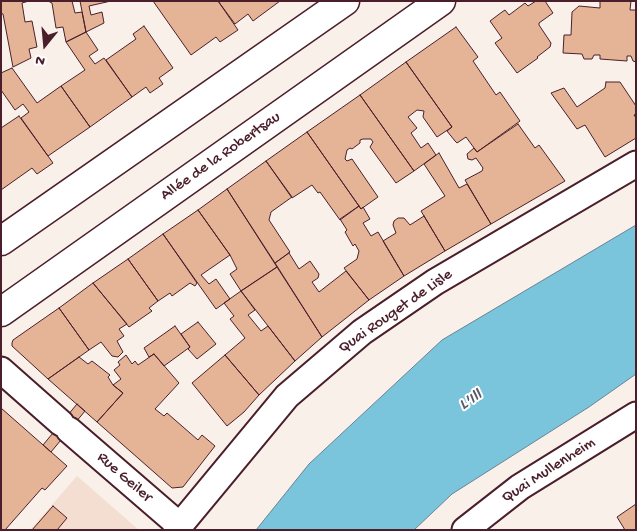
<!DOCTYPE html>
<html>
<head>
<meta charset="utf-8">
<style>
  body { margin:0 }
  #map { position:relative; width:637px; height:531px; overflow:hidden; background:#faf0ea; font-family:"Gochi Hand",sans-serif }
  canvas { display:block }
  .frame { position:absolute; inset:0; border:2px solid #4a1f2b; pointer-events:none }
  .north { position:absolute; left:20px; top:20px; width:50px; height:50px; -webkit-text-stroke:4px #fff; paint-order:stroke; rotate:197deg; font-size:14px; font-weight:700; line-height:20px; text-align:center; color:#4a1f2b }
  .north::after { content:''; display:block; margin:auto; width:18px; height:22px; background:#4a1f2b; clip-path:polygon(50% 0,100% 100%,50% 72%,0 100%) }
</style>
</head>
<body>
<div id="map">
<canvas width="637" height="531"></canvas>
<div class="frame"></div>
<div class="north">N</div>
</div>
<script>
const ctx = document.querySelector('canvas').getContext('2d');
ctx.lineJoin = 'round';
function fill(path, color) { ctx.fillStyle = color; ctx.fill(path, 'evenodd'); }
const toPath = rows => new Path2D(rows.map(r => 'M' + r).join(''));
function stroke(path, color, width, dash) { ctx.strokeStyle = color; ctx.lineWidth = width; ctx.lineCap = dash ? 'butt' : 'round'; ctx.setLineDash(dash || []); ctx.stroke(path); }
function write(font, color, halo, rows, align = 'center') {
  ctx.font = font + ' "Gochi Hand",sans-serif'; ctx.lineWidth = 4; ctx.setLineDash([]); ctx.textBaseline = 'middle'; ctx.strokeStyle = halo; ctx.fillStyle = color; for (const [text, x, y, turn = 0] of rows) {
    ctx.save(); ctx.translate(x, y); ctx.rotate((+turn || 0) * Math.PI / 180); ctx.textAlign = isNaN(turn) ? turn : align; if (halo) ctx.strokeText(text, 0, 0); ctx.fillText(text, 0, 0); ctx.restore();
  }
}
const built = toPath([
  [77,476,139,530,30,530]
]);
const water = toPath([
  [636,225,636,374,589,407,452,494,414,530,256,530,309,464,442,340,636,225]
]);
const building = toPath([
  [1,1,29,1,22,3,25,22,32,21,37,47,29,49,31,58,13,67,3,14,1,13,1,1],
  [48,1,72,1,75,13,82,12,86,32,66,42,63,27,56,28,52,3,48,1],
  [80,1,111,1,89,6,91,15,102,12,104,23,86,32,80,1],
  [153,1,218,1,238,30,220,42,216,37,191,55,153,1],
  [218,1,280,1,253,21,248,14,235,24,218,1],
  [536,1,545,1,553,13,539,23,539,25,551,43,550,47,537,57,538,58,517,73,495,43,502,38,490,21,502,12,505,10,509,15,525,3,528,6,536,1],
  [600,1,631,1,630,10,636,10,636,62,633,61,631,56,627,56,627,61,600,59,600,55,594,55,592,59,584,59,582,54,563,53,564,35,571,35,572,12,579,6,600,8,600,1],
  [144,26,173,68,159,78,163,84,150,93,146,87,132,97,106,60,136,39,133,34,144,26],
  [456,27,478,57,473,61,496,95,500,92,520,121,477,152,466,137,457,143,455,141,447,131,452,127,406,62,456,27],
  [86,32,98,50,89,56,95,64,104,58,132,97,90,127,61,86,85,70,66,42,86,32],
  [406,62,452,127,437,137,423,117,424,111,417,110,408,117,417,128,411,133,421,148,428,143,436,155,414,171,360,95,406,62],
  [12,68,37,103,61,86,90,127,48,156,21,118,29,112,23,104,15,110,1,90,1,73,12,68],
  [606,82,620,82,636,106,636,114,634,115,636,118,636,138,605,157,585,125,577,129,551,93,564,88,577,107,605,88,606,82],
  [360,95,414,171,396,183,370,147,373,142,371,139,363,139,360,140,360,143,352,149,350,148,347,150,345,159,347,161,352,159,378,197,361,209,307,132,360,95],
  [19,116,53,163,37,174,32,168,1,190,1,128,19,116],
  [518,124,535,148,539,145,565,181,491,224,465,180,482,171,483,168,476,158,472,160,468,159,467,154,474,148,477,152,518,124],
  [307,132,359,206,340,220,320,192,318,193,312,185,292,198,266,161,307,132],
  [439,153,459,188,467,184,491,224,445,251,421,211,445,196,424,164,439,153],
  [266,161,292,197,271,212,269,220,290,252,275,263,227,189,266,161],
  [227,189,277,267,241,291,230,274,237,269,230,255,198,210,227,189],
  [359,206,361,209,363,207,370,219,363,223,371,236,378,232,404,276,369,300,344,268,357,259,359,251,355,244,353,246,345,232,347,230,340,219,359,206],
  [198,210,230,255,201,275,209,284,216,279,230,299,216,309,163,234,198,210],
  [424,216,445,251,404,276,383,241,396,233,393,225,394,221,398,218,404,218,410,225,424,216],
  [163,234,197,283,195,286,190,283,172,296,170,293,158,301,128,259,163,234],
  [289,253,299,269,310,261,319,274,318,278,312,282,319,292,346,271,369,300,322,337,275,263,289,253],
  [128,259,158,301,149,308,152,311,129,327,93,283,128,259],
  [277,267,322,337,295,361,241,291,277,267],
  [93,283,127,324,119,329,124,336,117,341,123,352,118,357,112,356,101,342,89,350,59,308,93,283],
  [241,291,255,310,248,315,261,331,268,326,295,361,259,395,225,355,245,338,230,319,234,316,224,303,241,291],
  [59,308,89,350,48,379,12,346,12,343,13,340,59,308],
  [198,322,216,344,197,359,188,349,190,347,181,334,198,322],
  [175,326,190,347,164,366,154,354,149,357,144,348,175,326],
  [154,354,179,383,155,409,164,416,167,413,198,440,202,435,215,446,183,487,172,488,97,422,123,393,113,385,121,379,114,370,120,365,118,362,126,355,132,364,135,361,138,365,154,354],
  [225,355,259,395,244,412,227,426,192,383,225,355],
  [79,357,88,364,92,361,110,375,108,377,113,385,123,393,97,422,48,379,79,357],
  [77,404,85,411,51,452,43,445,77,404],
  [1,408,67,466,45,490,42,488,5,530,1,530,1,408],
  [636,504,636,530,625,530,617,517,636,504],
  [53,506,67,518,57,530,32,530,53,506]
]);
const minor = toPath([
  [1,370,61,423],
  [69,430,179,525],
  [176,530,287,396,362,332,435,282,636,164],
  [465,530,520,487,636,415]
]);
const secondary = toPath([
  [1,241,345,1],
  [1,312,441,1]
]);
const streetNames = [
  ["Allée de la Robertsau",221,157,-35],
  ["Quai Rouget de Lisle",396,312,-35],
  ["Quai Mullenheim",549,471,-33],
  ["Rue Geiler",124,478,41]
];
const waterNames = [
  ["L'Ill",471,401,-32]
];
fill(built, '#f4ded1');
fill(water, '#7bc5dc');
stroke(water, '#678395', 1);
fill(building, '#e5b396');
stroke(building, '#4a1f2b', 1);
stroke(minor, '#4a1f2b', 29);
stroke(secondary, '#4a1f2b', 31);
stroke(minor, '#fff', 25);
stroke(secondary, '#fff', 28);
write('16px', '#4a1f2b', '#fff', streetNames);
write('italic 18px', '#5b5969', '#fff', waterNames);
</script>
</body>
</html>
